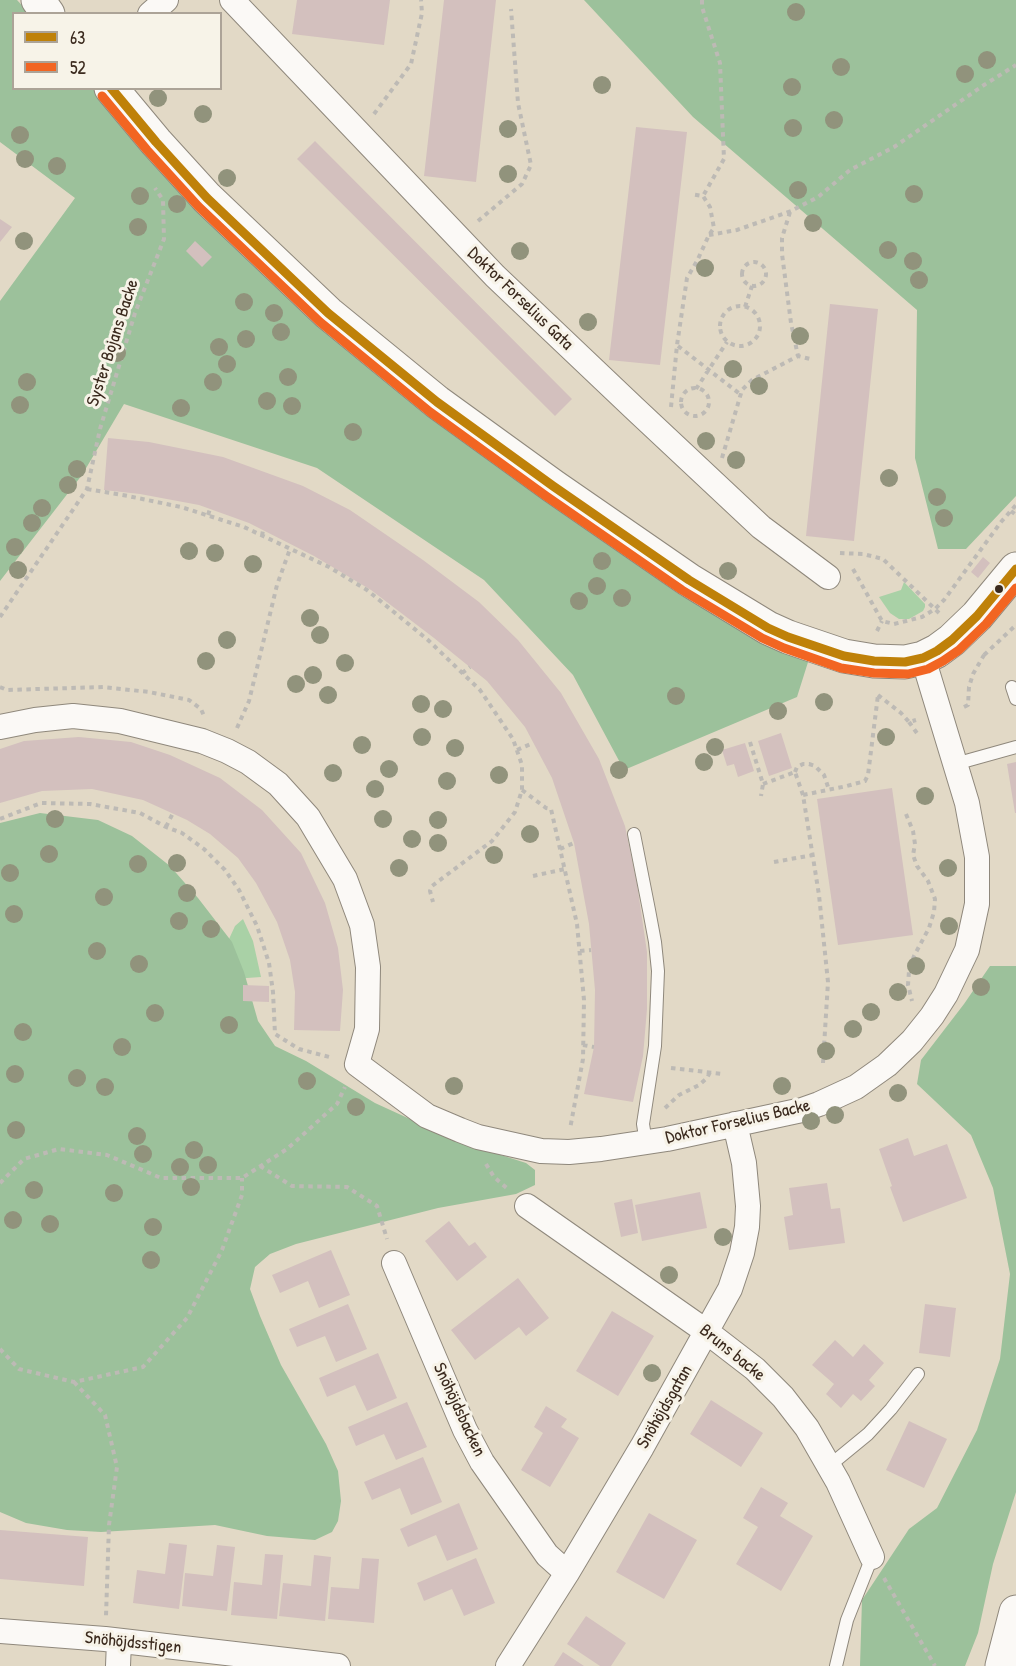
<!DOCTYPE html>
<html>
<head>
<meta charset="utf-8">
<style>
  body { margin:0 }
  #map { position:relative; width:1016px; height:1666px; overflow:hidden; background:#e2d9c6; font-family:"Patrick Hand",sans-serif }
  canvas { display:block }
  .legend { position:absolute; left:12px; top:12px; width:210px; height:78px; box-sizing:border-box; background:#f7f3e8; border:2px solid #aca397; margin:0; padding:8px 10px; list-style:none; font-size:18px; color:#3b2a1e }
  .legend li { display:flex; align-items:center; gap:12px; height:30px }
  .legend b { width:30px; border:2px solid #aca397 }
</style>
</head>
<body>
<div id="map">
<canvas width="1016" height="1666"></canvas>
<ul class="legend">
<li><b style="height:8px;background:#bf8109"></b>63</li>
<li><b style="height:8px;background:#f26522"></b>52</li>
</ul>
</div>
<script>
const ctx = document.querySelector('canvas').getContext('2d');
ctx.lineJoin = 'round';
function fill(path, color) { ctx.fillStyle = color; ctx.fill(path, 'evenodd'); }
const toPath = rows => new Path2D(rows.map(r => 'M' + r).join(''));
function stroke(path, color, width, dash) { ctx.strokeStyle = color; ctx.lineWidth = width; ctx.lineCap = dash ? 'butt' : 'round'; ctx.setLineDash(dash || []); ctx.stroke(path); }
function write(font, color, halo, rows, align = 'center') {
  ctx.font = font + ' "Patrick Hand",sans-serif'; ctx.lineWidth = 6; ctx.setLineDash([]); ctx.textBaseline = 'middle'; ctx.strokeStyle = halo; ctx.fillStyle = color; for (const [text, x, y, turn = 0] of rows) {
    ctx.save(); ctx.translate(x, y); ctx.rotate((+turn || 0) * Math.PI / 180); ctx.textAlign = isNaN(turn) ? turn : align; if (halo) ctx.strokeText(text, 0, 0); ctx.fillText(text, 0, 0); ctx.restore();
  }
}
const green = toPath([
  [904,582,925,604,925,607,923,611,909,619,899,619,890,613,879,597,901,590],
  [243,919,253,941,261,977,233,979,224,950,235,926]
]);
const forest = toPath([
  [0,0,17,0,29,13,14,14,14,88,97,89,585,527,680,595,809,659,797,697,624,770,573,675,484,580,317,468,124,404,82,475,0,581,0,301,75,198,0,142],
  [584,0,1016,0,1016,496,966,549,938,549,915,458,917,310,693,117],
  [40,813,98,820,132,836,170,866,198,898,232,942,244,972,258,1021,275,1046,306,1061,375,1103,460,1142,526,1163,535,1170,535,1185,516,1194,438,1208,296,1244,270,1254,255,1267,250,1289,260,1316,281,1365,326,1444,338,1471,341,1501,338,1521,332,1532,315,1540,267,1536,215,1525,101,1532,67,1530,26,1523,0,1512,0,823],
  [990,966,1016,966,1016,1492,993,1564,978,1633,965,1666,860,1666,862,1600,909,1529,937,1508,977,1430,1000,1359,1010,1274,993,1188,971,1135,917,1084,921,1060,964,1004]
]);
const building = toPath([
  [297,0,390,0,384,45,292,34],
  [444,0,496,0,476,182,424,176],
  [636,127,687,132,660,365,609,360],
  [315,141,572,399,555,416,297,159],
  [0,219,12,227,0,242],
  [195,241,212,257,202,267,186,251],
  [830,304,878,309,854,541,806,536],
  [108,438,149,442,223,457,303,486,350,510,423,560,479,602,518,640,561,693,599,759,625,826,637,884,647,952,647,1009,643,1056,633,1102,584,1094,594,1047,595,990,589,924,574,843,552,778,525,727,487,681,434,638,371,590,314,556,249,523,199,505,140,494,104,490],
  [983,557,990,563,978,578,971,572],
  [781,733,792,768,769,776,758,741],
  [79,737,131,742,170,755,220,778,262,810,301,853,325,903,338,948,343,990,340,1031,294,1030,295,992,290,960,277,922,256,883,238,858,210,834,187,820,143,800,92,789,42,791,0,803,0,749,24,741],
  [745,743,754,771,738,777,734,764,727,766,722,750],
  [1016,762,1016,813,1015,813,1007,764],
  [892,788,913,935,838,945,817,799],
  [243,985,269,986,269,1002,243,1001],
  [908,1138,914,1156,947,1144,967,1198,903,1222,890,1187,892,1186,879,1149],
  [827,1183,831,1209,840,1208,845,1243,789,1250,784,1217,793,1215,789,1188],
  [700,1192,707,1228,642,1241,635,1205],
  [632,1199,638,1233,621,1237,614,1203],
  [449,1221,469,1246,475,1242,487,1257,457,1281,425,1241],
  [331,1250,350,1295,319,1308,308,1281,280,1293,272,1275],
  [518,1278,549,1318,526,1336,519,1327,475,1360,451,1330],
  [348,1304,367,1349,336,1362,325,1336,297,1347,289,1329],
  [925,1304,956,1308,950,1357,919,1353],
  [612,1311,654,1336,618,1396,576,1371],
  [835,1340,853,1357,864,1344,884,1363,869,1380,875,1386,861,1401,853,1394,841,1408,826,1394,834,1384,812,1365],
  [378,1353,397,1398,367,1411,355,1385,327,1397,319,1378],
  [711,1400,763,1433,741,1467,690,1434],
  [407,1402,427,1447,396,1460,384,1434,356,1446,348,1427],
  [546,1406,567,1419,561,1427,579,1438,550,1487,521,1470,543,1433,534,1427],
  [909,1421,947,1439,924,1488,886,1470],
  [423,1457,442,1502,411,1515,400,1488,372,1500,364,1482],
  [761,1487,788,1503,780,1516,813,1536,781,1591,736,1564,758,1527,743,1518],
  [459,1503,478,1549,447,1561,436,1535,408,1547,400,1529],
  [649,1513,697,1540,664,1599,616,1572],
  [0,1530,88,1537,84,1586,0,1579],
  [169,1543,187,1545,179,1609,133,1603,137,1570,165,1574],
  [217,1545,235,1547,227,1611,182,1606,185,1573,213,1576],
  [265,1554,283,1555,277,1619,231,1615,234,1582,262,1585],
  [314,1555,331,1557,325,1621,279,1616,283,1583,311,1586],
  [362,1558,379,1559,374,1623,328,1619,331,1587,359,1589],
  [476,1558,495,1603,464,1616,452,1589,424,1601,417,1583],
  [586,1616,626,1643,611,1666,600,1666,567,1644],
  [563,1652,584,1666,554,1666]
]);
const path = toPath([
  [702,0,702,7,720,63,724,159,703,196],
  [374,114,411,64,422,13,421,0],
  [790,212,782,238,782,254,791,323,798,356],
  [478,221,522,184,531,165,518,103,511,9],
  [709,235,737,230,791,211,818,197,850,170,894,147,984,85,1016,65],
  '742 274a12 12 0 1 1 24 0a12 12 0 1 1-24 0Z',
  '720 326a20 20 0 1 1 40 0a20 20 0 1 1-40 0Z',
  [745,307,752,286],
  [678,346,740,394],
  '681 402a14 14 0 1 1 28 0a14 14 0 1 1-28 0Z',
  [696,389,727,342],
  [671,407,677,345,687,278,697,261,709,235,714,228,710,207,703,196,691,194],
  [722,458,742,390,752,380,798,356,810,359],
  [87,489,128,496,181,507,244,527,329,567,367,590,428,640,480,690,513,739,522,765,522,790,515,812,492,841,432,886,430,891,433,902],
  [1011,511,1016,515],
  [208,515,210,509],
  [262,536,263,530],
  [840,553,863,554,883,559,939,613],
  [853,569,882,621,894,624,922,617,935,609,944,600,1001,522,1016,505],
  [0,617,87,489,100,429,135,313,164,239,163,200,155,188],
  [877,631,882,621],
  [984,655,1016,625],
  [462,673,470,667],
  [0,687,7,690,103,687,149,692,189,700,201,709,204,716],
  [878,695,901,713,909,722,916,720],
  [964,707,968,705,969,687,973,674,984,655,981,653],
  [909,722,919,736],
  [237,728,249,701,277,585,290,549],
  [750,742,763,784,761,796],
  [517,750,533,743],
  [795,772,797,767,803,764,809,764,815,766,824,775,829,790],
  [763,784,795,772,803,795],
  [522,790,546,808,551,809,577,924,584,1000,583,1059,570,1129],
  [906,814,913,831,915,844,913,855,917,866,928,881,935,899,934,912,929,928,914,956,909,971,908,985,912,1001],
  [0,819,41,803,90,804,140,813,166,827,182,833,204,849,225,870,239,890,257,926,269,963,273,992,275,1034,299,1049,333,1058],
  [166,827,173,813],
  [560,849,574,843],
  [774,862,813,855],
  [533,876,565,869],
  [580,951,591,950],
  [583,1045,594,1047],
  [823,1063,828,982,819,895,803,795,847,786,865,781,868,775,878,695,876,695],
  [671,1068,723,1074],
  [665,1108,679,1095,699,1085,707,1078,710,1072],
  [486,1164,494,1177,509,1190],
  [260,1166,292,1186,347,1187,377,1206,387,1239],
  [0,1183,24,1159,59,1149,107,1155,161,1178,242,1178,287,1149,337,1104,345,1087],
  [0,1349,19,1369,74,1382,143,1367,187,1318,222,1250,242,1195,242,1178],
  [74,1382,105,1415,117,1467,109,1525,106,1616],
  [884,1578,935,1666]
]);
const lane = toPath([
  [1012,687,1016,699],
  [955,764,1016,747],
  [634,834,649,910,655,942,658,971,655,1046,643,1124,646,1143],
  [829,1466,868,1434,891,1409,918,1374],
  [836,1666,847,1620,872,1557]
]);
const street = toPath([
  [232,0,495,276,634,408,761,527,828,577],
  [150,14,166,0],
  [0,727,35,720,73,716,120,721,202,741,227,751,248,762,278,784,308,817,345,879,362,925,368,967,367,1029,357,1064,427,1116,460,1130,478,1137,541,1151,569,1152,601,1149,667,1139,802,1110,819,1104,856,1087,887,1065,912,1041,932,1016,946,994,967,950,977,904,977,857,967,803,923,658],
  [527,1206,707,1332,755,1369,783,1397,807,1428,838,1482,872,1557],
  [394,1263,465,1430,482,1462,547,1555,567,1573],
  [0,1631,105,1639,338,1666],
  [118,1666,119,1641],
  [508,1666,567,1573,642,1447,730,1289,742,1253,747,1227,748,1206,744,1163,735,1124]
]);
const secondary = toPath([
  [38,0,48,14],
  [111,88,156,142,207,198,328,313,437,402,553,486,689,580,768,628,788,637,844,656,874,661,905,662,923,658,937,651,952,640,977,616,1016,569],
  [1002,1666,1016,1612]
]);
const bus1 = toPath([
  [111,88,156,142,207,198,328,313,437,402,553,486,689,580,768,628,788,637,844,656,874,661,905,662,923,658,937,651,952,640,977,616,1016,569]
]);
const bus2 = toPath([
  [102,96,147,150,198,206,320,322,430,412,546,496,682,590,762,638,784,648,841,668,874,673,908,674,928,669,943,661,959,650,986,624,1016,588]
]);
const trees = [
  [796,12],
  [987,60],
  [841,67],
  [965,74],
  [602,85],
  [792,87],
  [158,98],
  [203,114],
  [834,120],
  [793,128],
  [508,129],
  [20,135],
  [25,159],
  [57,166],
  [508,174],
  [227,178],
  [798,190],
  [914,194],
  [140,196],
  [177,204],
  [813,223],
  [138,227],
  [24,241],
  [888,250],
  [520,251],
  [913,261],
  [705,268],
  [919,280],
  [244,302],
  [274,313],
  [588,322],
  [281,332],
  [800,336],
  [246,339],
  [219,347],
  [117,353],
  [227,364],
  [733,369],
  [288,377],
  [27,382],
  [213,382],
  [759,386],
  [267,401],
  [20,405],
  [292,406],
  [181,408],
  [353,432],
  [706,441],
  [736,460],
  [77,469],
  [889,478],
  [68,485],
  [937,497],
  [42,508],
  [944,518],
  [32,523],
  [15,547],
  [189,551],
  [215,553],
  [602,561],
  [253,564],
  [18,570],
  [728,571],
  [597,586],
  [622,598],
  [579,601],
  [310,618],
  [320,635],
  [227,640],
  [206,661],
  [345,663],
  [313,675],
  [296,684],
  [328,695],
  [676,696],
  [824,702],
  [421,704],
  [443,709],
  [778,711],
  [422,737],
  [886,737],
  [362,745],
  [715,747],
  [455,748],
  [704,762],
  [389,769],
  [619,770],
  [333,773],
  [499,775],
  [447,781],
  [375,789],
  [925,796],
  [55,819],
  [383,819],
  [438,820],
  [530,834],
  [412,839],
  [438,843],
  [49,854],
  [494,855],
  [177,863],
  [138,864],
  [399,868],
  [948,868],
  [10,873],
  [187,893],
  [104,897],
  [14,914],
  [179,921],
  [949,926],
  [211,929],
  [97,951],
  [139,964],
  [916,966],
  [981,987],
  [898,992],
  [871,1012],
  [155,1013],
  [229,1025],
  [853,1029],
  [23,1032],
  [122,1047],
  [826,1051],
  [15,1074],
  [77,1078],
  [307,1081],
  [454,1086],
  [782,1086],
  [105,1087],
  [898,1093],
  [356,1107],
  [835,1115],
  [811,1121],
  [16,1130],
  [137,1136],
  [194,1150],
  [143,1154],
  [208,1165],
  [180,1167],
  [191,1187],
  [34,1190],
  [114,1193],
  [13,1220],
  [50,1224],
  [153,1227],
  [723,1237],
  [151,1260],
  [669,1275],
  [652,1373]
];
const markers = [
  [999,589,5,"#3b2a1e"]
];
const streetNames = [
  ["Doktor Forselius Gata",520,299,44],
  ["Syster Bojans Backe",113,343,-72],
  ["Doktor Forselius Backe",738,1122,-13],
  ["Bruns backe",732,1353,39],
  ["Snöhöjdsgatan",665,1407,-60],
  ["Snöhöjdsbacken",459,1410,65],
  ["Snöhöjdsstigen",133,1643,6]
];
fill(green, '#a9d1a6');
fill(forest, '#9cc19b');
fill(building, '#d3c0be');
stroke(lane, '#8f887c', 14);
stroke(street, '#8f887c', 26);
stroke(secondary, '#8f887c', 35);
stroke(path, '#bdbab5', 4, [4.5, 4.5]);
stroke(lane, '#fbf9f6', 12);
stroke(street, '#fbf9f6', 24);
stroke(secondary, '#fbf9f6', 33);
stroke(bus1, '#bf8109', 9);
stroke(bus2, '#f26522', 9);
ctx.fillStyle = '#91937c';
for (const [x, y] of trees) { ctx.beginPath(); ctx.arc(x, y, 9, 0, 2 * Math.PI); ctx.fill(); }
for (const [x, y, r, color] of markers) { const dot = new Path2D(); dot.arc(x, y, r, 0, 2 * Math.PI); ctx.fillStyle = color; ctx.fill(dot); stroke(dot, '#f7f3e8', 2); }
write('18px', '#3b2a1e', '#f7f3e8', streetNames);
</script>
</body>
</html>
